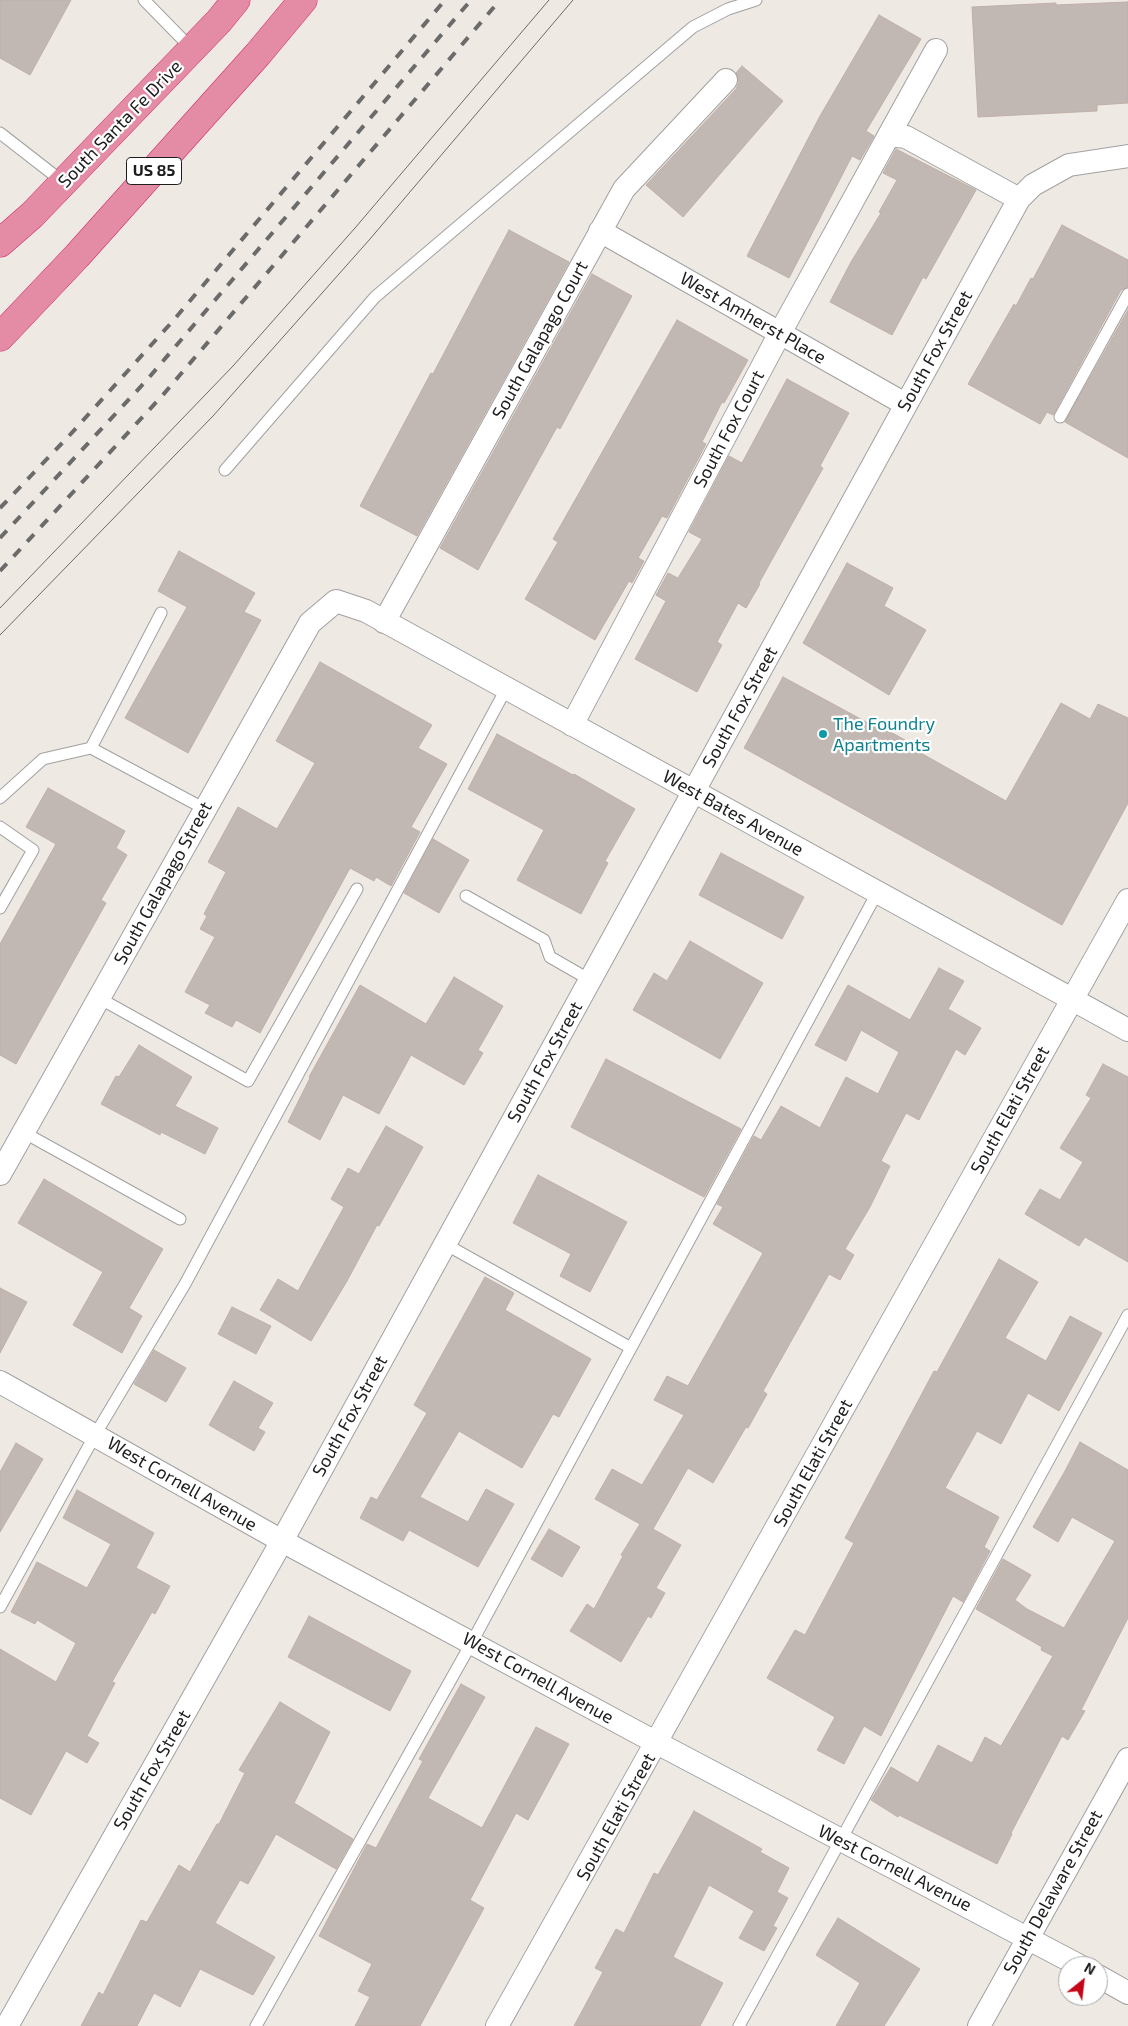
<!DOCTYPE html>
<html>
<head>
<meta charset="utf-8">
<style>
  body { margin:0 }
  #map { position:relative; width:1128px; height:2026px; overflow:hidden; background:#eee9e3; font-family:"Exo 2",sans-serif }
  canvas { display:block }
  .north { position:absolute; left:1058px; top:1956px; width:50px; height:50px; box-sizing:border-box; background:#fff; border:1px solid #a5a5a5; border-radius:50%; rotate:29deg; font-size:14px; font-weight:700; line-height:20px; text-align:center; color:#1d1d1d }
  .north::after { content:''; display:block; margin:auto; width:18px; height:22px; background:#c40618; clip-path:polygon(50% 0,100% 100%,50% 72%,0 100%) }
</style>
</head>
<body>
<div id="map">
<canvas width="1128" height="2026"></canvas>
<div class="north">N</div>
</div>
<script>
const ctx = document.querySelector('canvas').getContext('2d');
ctx.lineJoin = 'round';
function fill(path, color) { ctx.fillStyle = color; ctx.fill(path, 'evenodd'); }
const toPath = rows => new Path2D(rows.map(r => 'M' + r).join(''));
function stroke(path, color, width, dash) { ctx.strokeStyle = color; ctx.lineWidth = width; ctx.lineCap = dash ? 'butt' : 'round'; ctx.setLineDash(dash || []); ctx.stroke(path); }
function write(font, color, halo, rows, align = 'center') {
  ctx.font = font + ' "Exo 2",sans-serif'; ctx.lineWidth = 4.5; ctx.setLineDash([]); ctx.textBaseline = 'middle'; ctx.strokeStyle = halo; ctx.fillStyle = color; for (const [text, x, y, turn = 0] of rows) {
    ctx.save(); ctx.translate(x, y); ctx.rotate((+turn || 0) * Math.PI / 180); ctx.textAlign = isNaN(turn) ? turn : align; if (halo) ctx.strokeText(text, 0, 0); ctx.fillText(text, 0, 0); ctx.restore();
  }
}
const building = toPath([
  [0,0,71,0,30,75,0,58,0,0],
  [1128,2,1128,103,1097,105,1097,111,978,117,972,7,1056,3,1056,5,1128,2],
  [879,15,921,39,866,131,874,136,860,160,852,156,789,278,747,256,820,116,879,15],
  [742,66,783,101,683,217,646,185,736,89,739,82,736,73,742,66],
  [896,149,976,190,926,279,923,277,892,335,830,302,851,262,881,213,879,212,897,180,883,173,896,149],
  [1062,225,1128,260,1128,287,1121,290,1053,415,1047,412,1040,424,968,384,1014,304,1016,306,1031,278,1033,279,1062,225],
  [509,230,569,262,417,536,360,506,431,373,433,374,509,230],
  [592,274,632,296,560,429,557,427,478,570,440,548,592,274],
  [1128,310,1128,458,1065,422,1128,310],
  [677,320,748,360,724,403,722,402,702,442,706,444,667,518,662,516,638,558,644,561,632,583,629,581,595,640,525,599,558,542,553,539,677,320],
  [787,379,849,413,820,466,823,468,759,583,760,584,746,608,738,603,717,642,722,645,697,692,635,659,666,601,656,595,668,573,678,578,702,539,689,532,729,456,742,463,787,379],
  [179,551,255,593,244,612,261,620,188,753,125,718,187,607,158,591,179,551],
  [847,563,893,588,884,606,926,630,889,695,803,643,847,563],
  [320,662,432,725,418,748,447,764,411,827,420,832,391,886,376,877,374,881,350,868,260,1033,236,1020,232,1027,205,1013,210,1005,185,992,215,937,200,929,207,916,204,914,226,872,208,862,238,807,277,829,315,763,276,741,320,662],
  [783,677,870,724,871,721,921,749,919,752,1006,801,1061,703,1090,719,1098,704,1128,718,1128,803,1062,925,744,748,783,677],
  [497,734,573,775,574,774,635,809,605,861,608,863,581,914,517,880,544,830,468,789,497,734],
  [48,788,125,831,116,848,127,855,101,900,106,903,16,1064,0,1055,0,944,56,844,26,827,48,788],
  [433,839,469,860,439,913,404,893,433,839],
  [721,853,804,897,782,939,699,895,721,853],
  [690,941,763,983,720,1059,633,1010,654,973,667,981,690,941],
  [939,968,964,981,948,1009,981,1028,965,1055,956,1049,919,1120,906,1113,881,1161,890,1166,870,1207,845,1249,854,1255,840,1280,829,1274,763,1391,767,1394,748,1428,746,1427,713,1483,688,1468,653,1529,681,1545,656,1588,665,1593,651,1618,648,1616,621,1662,570,1631,587,1604,594,1609,623,1556,621,1555,640,1524,595,1499,612,1469,642,1485,684,1415,654,1400,667,1376,688,1386,763,1253,713,1224,723,1207,717,1204,754,1136,761,1140,781,1106,820,1128,846,1077,878,1094,899,1052,861,1030,846,1061,815,1045,848,985,910,1020,939,968],
  [454,977,503,1006,478,1050,483,1053,464,1085,411,1055,379,1114,343,1095,320,1140,288,1122,310,1078,309,1077,360,985,426,1024,454,977],
  [139,1045,192,1077,175,1106,218,1128,205,1154,161,1132,160,1135,101,1104,116,1076,119,1077,139,1045],
  [606,1059,741,1129,704,1197,571,1127,606,1059],
  [1103,1064,1128,1077,1128,1262,1085,1237,1079,1246,1025,1214,1040,1189,1060,1200,1083,1162,1060,1148,1091,1098,1086,1095,1103,1064],
  [386,1126,423,1147,379,1226,377,1225,347,1281,311,1341,260,1310,278,1279,298,1291,344,1207,331,1199,348,1168,359,1174,386,1126],
  [538,1175,627,1222,590,1292,560,1276,571,1254,513,1223,538,1175],
  [44,1179,163,1249,129,1308,142,1316,122,1353,73,1325,103,1272,18,1223,44,1179],
  [999,1259,1038,1282,1005,1338,1046,1361,1070,1316,1102,1333,1059,1411,1028,1393,1001,1444,977,1431,945,1488,999,1517,984,1547,990,1551,963,1602,953,1596,881,1736,864,1726,844,1764,817,1750,835,1717,767,1678,795,1630,805,1635,854,1543,845,1538,934,1371,937,1372,999,1259],
  [485,1277,514,1293,505,1310,591,1359,559,1417,553,1414,522,1468,459,1431,420,1497,468,1522,486,1489,514,1504,478,1567,409,1530,403,1541,360,1518,371,1497,377,1500,427,1413,414,1405,485,1277],
  [0,1288,27,1302,0,1353,0,1288],
  [232,1307,271,1326,256,1354,218,1334,232,1307],
  [154,1350,186,1368,166,1402,134,1384,154,1350],
  [234,1381,273,1403,258,1428,265,1432,254,1451,209,1425,234,1381],
  [1080,1442,1128,1470,1128,1618,1081,1710,1085,1711,1068,1740,1062,1736,1011,1833,1012,1834,997,1864,899,1815,898,1817,871,1800,891,1767,918,1783,938,1745,972,1763,985,1737,1001,1746,1053,1656,1041,1650,1042,1647,976,1609,1003,1559,1031,1575,1015,1600,1027,1609,1064,1628,1115,1541,1072,1517,1058,1542,1033,1527,1065,1471,1080,1442],
  [16,1443,43,1459,0,1532,0,1472,16,1443],
  [77,1490,154,1533,136,1568,170,1586,155,1614,152,1612,112,1682,115,1683,87,1736,99,1743,87,1763,66,1751,31,1815,0,1798,0,1649,56,1682,76,1643,37,1620,35,1624,11,1612,37,1562,87,1588,111,1544,63,1518,77,1490],
  [549,1529,580,1547,562,1577,531,1559,549,1529],
  [309,1616,411,1671,390,1711,288,1657,309,1616],
  [461,1684,485,1697,428,1798,482,1828,536,1727,569,1744,528,1820,516,1813,470,1900,484,1908,420,2026,355,2026,370,1997,358,1991,372,1964,319,1936,367,1844,376,1848,423,1761,419,1759,461,1684],
  [280,1702,330,1732,294,1803,353,1839,336,1869,276,1834,248,1884,240,1880,215,1923,275,1957,253,1995,200,1969,180,2007,154,1993,137,2026,81,2026,99,1992,103,1995,141,1920,147,1922,179,1865,190,1872,217,1824,219,1824,245,1773,239,1770,280,1702],
  [694,1811,762,1849,760,1852,789,1868,777,1892,788,1898,773,1926,777,1928,764,1951,739,1938,754,1911,709,1885,673,1957,723,1983,700,2026,574,2026,603,1972,595,1968,616,1929,624,1933,654,1873,658,1875,694,1811],
  [838,1918,920,1969,884,2026,836,2026,860,1983,816,1955,838,1918]
]);
const lane = toPath([
  [144,0,192,49],
  [0,133,63,182],
  [1060,417,1128,294],
  [225,470,375,297,693,27,728,9,756,0],
  [91,748,161,613],
  [0,798,43,759,91,748,205,809],
  [0,827,33,850,0,908],
  [466,896,544,940,550,957,590,980],
  [99,998,248,1081,357,889],
  [23,1132,180,1219],
  [445,1244,631,1348],
  [0,1607,95,1435,185,1284,506,689],
  [256,2026,472,1642,877,893],
  [739,2026,1128,1315]
]);
const street = toPath([
  [889,135,936,50],
  [600,231,905,404],
  [384,622,624,189,726,80],
  [572,725,780,333,889,135,906,137,1019,199],
  [0,1174,310,623,336,601,366,611,1128,1030],
  [0,1382,282,1541,657,1743,1080,1966],
  [1098,1976,1128,1993],
  [7,2026,282,1541,1019,199,1033,185,1069,165,1128,156],
  [497,2026,1128,900],
  [979,2026,1128,1759]
]);
const highway = toPath([
  [0,243,32,215,219,21,236,0],
  [0,337,77,256,258,54,303,0]
]);
const tram = toPath([
  [0,608,233,366,355,228,549,0],
  [0,635,213,416,370,239,573,0]
]);
const rail = toPath([
  [0,508,68,437,172,322,445,0],
  [0,538,146,381,471,0],
  [0,571,162,396,500,0]
]);
const markers = [
  [823,734,5,"#0f9aa8"]
];
const shields = [
  [154,171,55]
];
const shieldNames = [
  ["US 85",154,171]
];
const streetNames = [
  ["South Santa Fe Drive",120,124,-46],
  ["West Amherst Place",753,318,30],
  ["South Galapago Court",540,340,-61],
  ["South Fox Street",935,351,-61],
  ["South Fox Court",729,429,-62],
  ["South Fox Street",740,707,-61],
  ["West Bates Avenue",733,813,29],
  ["South Galapago Street",163,883,-61],
  ["South Fox Street",545,1062,-61],
  ["South Elati Street",1010,1110,-61],
  ["South Fox Street",350,1416,-61],
  ["South Elati Street",813,1463,-61],
  ["West Cornell Avenue",182,1484,30],
  ["West Cornell Avenue",538,1678,29],
  ["South Fox Street",152,1770,-60],
  ["South Elati Street",616,1817,-61],
  ["West Cornell Avenue",895,1868,27],
  ["South Delaware Street",1053,1892,-61]
];
const cultureNames = [
  ["The Foundry",833,724],
  ["Apartments",833,745]
];
fill(building, '#c2b8b3');
stroke(building, '#bfafa6', 1);
stroke(lane, '#a1a1a1', 13);
stroke(street, '#a1a1a1', 24);
stroke(highway, '#d32974', 29);
stroke(lane, '#fff', 11);
stroke(street, '#fff', 22);
stroke(highway, '#e48ca5', 28);
stroke(tram, '#6b6b6b', 1);
stroke(rail, '#6b6b6b', 4, [10, 10]);
for (const [x, y, r, color] of markers) { const dot = new Path2D(); dot.arc(x, y, r, 0, 2 * Math.PI); ctx.fillStyle = color; ctx.fill(dot); stroke(dot, '#fff', 2); }
for (const [x, y, w] of shields) { const box = new Path2D(); box.roundRect(x - w / 2, y - 13.5, w, 27, 4); ctx.fillStyle = '#fff'; ctx.fill(box); stroke(box, '#1d1d1d', 1); }
write('bold 16px', '#1d1d1d', null, shieldNames);
write('18px', '#1d1d1d', '#fff', streetNames);
write('18px', '#0d838f', '#fff', cultureNames, 'left');
</script>
</body>
</html>
